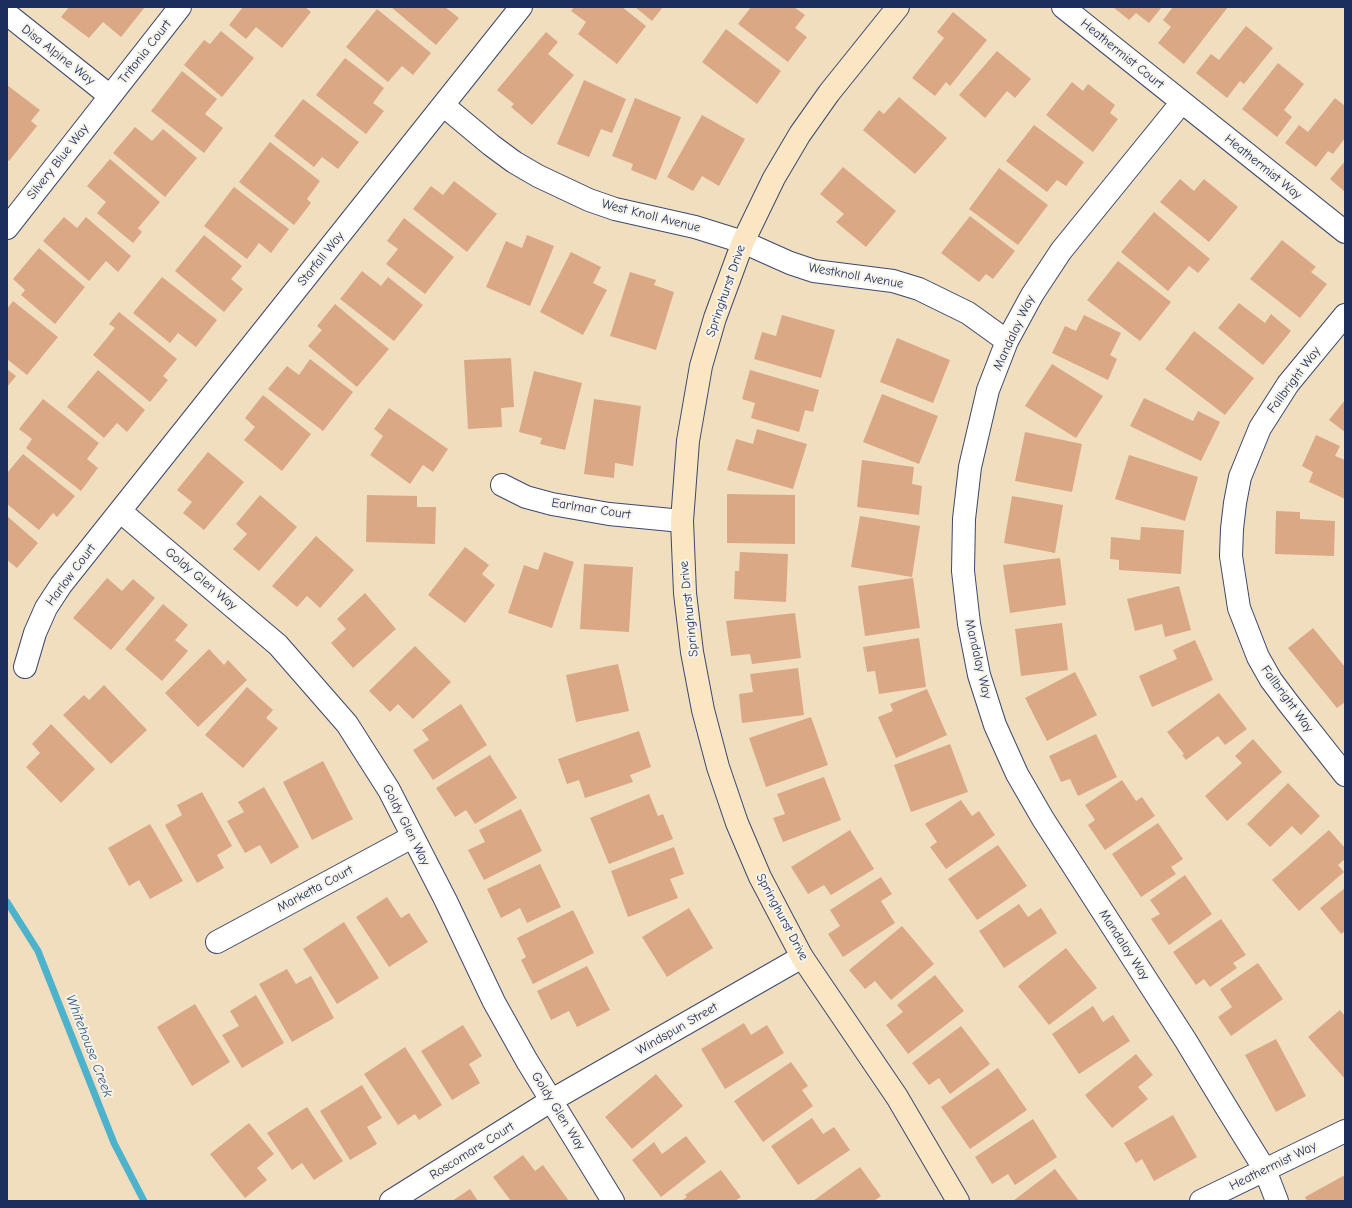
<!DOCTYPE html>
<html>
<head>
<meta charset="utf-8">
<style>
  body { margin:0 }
  #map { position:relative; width:1352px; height:1208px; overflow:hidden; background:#f1debf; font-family:"Comic Neue",sans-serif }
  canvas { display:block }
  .frame { position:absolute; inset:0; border:8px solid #1b2f5e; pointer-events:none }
</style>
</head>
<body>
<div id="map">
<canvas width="1352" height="1208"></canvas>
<div class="frame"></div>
</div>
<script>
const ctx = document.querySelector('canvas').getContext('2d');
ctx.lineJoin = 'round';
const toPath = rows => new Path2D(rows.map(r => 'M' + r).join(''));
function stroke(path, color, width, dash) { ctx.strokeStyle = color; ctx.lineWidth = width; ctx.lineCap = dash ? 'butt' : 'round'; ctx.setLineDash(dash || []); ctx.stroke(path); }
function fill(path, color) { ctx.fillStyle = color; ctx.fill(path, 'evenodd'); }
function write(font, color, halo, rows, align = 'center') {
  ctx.font = font + ' "Comic Neue",sans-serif'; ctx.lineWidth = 4; ctx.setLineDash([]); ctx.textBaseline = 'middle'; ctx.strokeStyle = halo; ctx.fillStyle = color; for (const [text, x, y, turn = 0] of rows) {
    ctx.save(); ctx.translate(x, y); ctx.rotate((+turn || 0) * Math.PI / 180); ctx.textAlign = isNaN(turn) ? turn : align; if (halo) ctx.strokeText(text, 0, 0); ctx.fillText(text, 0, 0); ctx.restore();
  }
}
const stream = toPath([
  [7,902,38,951,114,1143,144,1201]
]);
const building = toPath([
  [69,7,145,7,121,37,103,22,89,38,61,17],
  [243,7,305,7,311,12,282,48,256,27,246,39,229,25],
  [391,7,445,7,459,18,436,45],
  [574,7,622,7,646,26,617,64,578,34,586,22,571,11],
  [635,7,663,7,652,21],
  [751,7,794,7,805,15,795,28,807,37,788,62,738,24],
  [1113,7,1162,7,1149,23,1136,13,1129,20],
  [1173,7,1228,7,1184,64,1158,43,1171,27,1163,20],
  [377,9,431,53,413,75,402,66,388,82,346,47],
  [953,12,987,40,950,86,946,82,935,96,912,78,944,38,937,32],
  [1246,26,1273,48,1244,84,1240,81,1227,98,1196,73,1211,54,1219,60],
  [726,29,781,71,757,104,702,62],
  [221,31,254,58,222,97,184,65,204,40,210,44],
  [546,32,558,42,548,54,574,75,532,125,511,107,514,104,497,90],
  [997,51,1031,79,1015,98,1007,91,985,118,959,95],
  [345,58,384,88,373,103,384,111,366,134,316,95],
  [1278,63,1304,84,1284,110,1292,117,1277,137,1242,109],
  [182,71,217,99,205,114,223,128,204,153,151,111],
  [584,80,626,99,612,133,601,129,589,157,557,144],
  [1072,82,1083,91,1088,84,1115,105,1110,113,1118,119,1093,152,1046,115],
  [7,85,40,110,31,121,37,126,9,161,7,159],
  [899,97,947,138,915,174,863,130,879,110,884,114],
  [635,98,681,117,656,180,631,170,633,164,612,156],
  [1335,98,1345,106,1345,138,1333,154,1328,151,1316,167,1285,143,1299,125,1308,132],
  [303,99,359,142,338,169,322,157,314,167,274,136],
  [702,115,745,139,719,186,702,176,693,191,667,177],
  [1034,125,1084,162,1066,186,1057,180,1047,192,1006,161],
  [135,127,152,141,163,129,197,158,165,197,113,153],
  [270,142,320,181,307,199,311,203,294,225,239,182],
  [110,159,160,202,138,228,142,232,133,243,97,213,106,202,87,186],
  [1345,161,1345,192,1330,179],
  [843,167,896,211,866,247,836,222,844,214,820,194],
  [999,168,1048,205,1018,245,969,209],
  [1180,179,1194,191,1204,179,1238,207,1209,242,1160,202],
  [454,181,497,214,467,252,413,209,431,186,443,195],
  [234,187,289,229,271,253,259,243,247,259,204,226],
  [1154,212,1210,259,1198,273,1189,266,1168,291,1121,252],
  [970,216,1015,251,993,279,986,274,979,282,941,253],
  [64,217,77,228,86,217,131,256,118,272,106,261,89,281,43,241],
  [404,218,454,257,425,294,386,264,398,249,387,241],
  [204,235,242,266,231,279,243,289,224,312,175,271],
  [527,235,554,246,530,306,486,287,506,241,522,248],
  [1282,240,1316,267,1311,272,1327,284,1300,318,1250,279],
  [39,248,85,287,55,324,21,295,25,290,13,279],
  [571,252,601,267,593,283,607,290,583,335,540,312],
  [1118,261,1171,302,1140,341,1087,300],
  [362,271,381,286,388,277,423,305,394,341,340,299],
  [630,272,656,280,654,285,674,292,656,350,610,336],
  [162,277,217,320,196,347,178,333,170,343,133,313],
  [13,301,58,337,27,375,7,359,7,309],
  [1239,303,1265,323,1271,314,1291,331,1263,365,1218,328],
  [335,304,389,349,357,387,308,346,322,330,317,326],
  [119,312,177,359,163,376,168,380,150,402,93,355,115,328,109,324],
  [782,315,835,330,821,378,754,359,762,332,776,336],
  [1084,315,1121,333,1110,355,1117,359,1108,380,1052,353,1065,326,1076,331],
  [1194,331,1254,378,1225,415,1165,369],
  [897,338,950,360,933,403,880,382],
  [511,358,514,407,501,408,502,427,468,429,464,360],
  [310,359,353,392,323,431,268,389,287,366,299,375],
  [1052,364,1103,396,1076,438,1025,406],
  [7,369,16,376,7,387],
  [98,370,145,410,127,432,117,423,104,438,67,407],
  [750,370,819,390,813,412,805,410,799,432,751,418,755,403,742,399],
  [534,371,582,383,565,450,540,444,542,438,519,432],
  [882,394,938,416,919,464,863,442],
  [263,395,311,434,282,471,244,440,255,427,245,418],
  [1144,398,1193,421,1198,411,1220,422,1201,461,1130,426],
  [43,399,99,443,87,459,98,468,81,491,26,448,32,439,19,429],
  [594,399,641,406,633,466,615,463,614,478,584,474],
  [1345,400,1345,432,1329,420],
  [389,408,448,449,433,472,423,465,410,484,370,455,383,436,374,429],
  [757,429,807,444,793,489,727,470,736,439,753,444],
  [1025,432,1082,444,1072,492,1015,481],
  [1316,435,1340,446,1335,456,1345,460,1345,499,1309,482,1313,472,1302,466],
  [208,452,244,482,204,530,183,513,192,502,177,490],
  [23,454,75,496,57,517,53,513,39,530,7,504,7,473],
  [1129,455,1198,477,1185,521,1115,499],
  [862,460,914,467,912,484,922,486,919,515,857,507],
  [727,494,795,495,795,544,727,543],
  [260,495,297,527,259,571,233,549,247,534,236,524],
  [367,495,417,496,417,507,436,507,435,544,366,542],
  [1012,496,1063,505,1055,553,1004,543],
  [1276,511,1300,512,1300,519,1335,521,1334,556,1275,554],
  [7,516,38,543,17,568,7,560],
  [860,516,920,526,912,577,851,567],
  [1141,527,1184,530,1181,574,1119,570,1119,560,1110,559,1111,537,1140,540],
  [316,536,354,570,320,608,307,596,297,607,272,586],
  [465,547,489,565,482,574,495,585,465,623,428,595],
  [544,552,574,562,552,628,508,613,524,565,538,570],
  [740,552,788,554,786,602,734,599,735,571,739,571],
  [1060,558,1066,605,1010,613,1003,565],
  [584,564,633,567,629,632,580,629],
  [107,578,122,591,133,579,155,598,111,650,73,618],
  [913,578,920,628,865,636,858,586],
  [1179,586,1191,630,1165,637,1162,624,1135,631,1127,599],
  [365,593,396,629,353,668,331,643,346,629,337,619],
  [163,604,188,625,175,640,188,651,162,681,125,649],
  [795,613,801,658,752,664,750,654,731,656,726,621],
  [1062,623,1068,670,1021,676,1015,629],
  [1313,628,1345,667,1345,702,1337,708,1288,648],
  [919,638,926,687,879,694,875,671,867,672,863,647],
  [1195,640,1213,680,1152,707,1139,676,1177,659,1173,650],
  [415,646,451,682,413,719,398,704,390,712,369,691],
  [209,649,224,665,228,660,247,680,198,727,165,693],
  [618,664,629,711,576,722,566,675],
  [798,668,804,715,742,723,739,694,753,692,750,674],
  [1075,672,1097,715,1047,741,1025,698],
  [104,685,147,730,111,764,63,715,84,695,89,700],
  [247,687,273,710,266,718,278,728,243,768,205,735],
  [927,689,947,735,896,758,878,717,893,711,890,704],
  [1219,693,1247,729,1225,745,1218,736,1186,760,1182,755,1184,754,1167,732],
  [461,704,487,745,433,780,413,750,429,740,422,730],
  [811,717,828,765,766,787,749,738],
  [51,724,95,769,61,803,26,767,40,753,32,744],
  [639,731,651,767,630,775,633,782,585,798,579,780,567,784,558,759],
  [1096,734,1117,777,1078,796,1070,779,1061,782,1049,756],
  [1253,739,1282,772,1227,821,1205,796,1242,763,1235,756],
  [950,744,968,792,911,812,894,765],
  [490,755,517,798,475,824,466,810,455,817,436,788],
  [323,761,353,819,312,840,283,782],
  [824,777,841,820,783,842,773,818,785,814,777,794],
  [1122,780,1136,801,1142,797,1155,816,1105,850,1088,825,1095,820,1085,805],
  [1288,783,1320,816,1301,835,1292,826,1270,847,1247,824],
  [264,787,299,847,271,864,260,845,245,853,227,821,244,812,238,802],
  [202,792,232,846,217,855,224,868,197,883,165,825,182,815,177,805],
  [649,794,658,816,663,814,673,839,609,864,590,818],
  [961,800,972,816,979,811,995,835,946,869,930,847,937,842,925,824],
  [521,809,542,851,484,880,468,850,485,842,479,830],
  [1158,823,1183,859,1171,867,1176,874,1141,897,1112,854],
  [150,824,183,881,150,899,139,880,129,886,108,848],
  [850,830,874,869,831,895,824,885,808,894,791,867],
  [1329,830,1345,848,1345,859,1338,865,1344,872,1299,911,1272,880],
  [998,845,1027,886,977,920,948,879],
  [674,847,684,874,670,879,678,898,628,917,611,871],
  [540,864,561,907,527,923,520,908,501,918,487,889],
  [1185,875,1212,914,1169,945,1151,919,1160,914,1150,900],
  [881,877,892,894,881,901,895,923,843,957,828,934,840,926,830,910],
  [1345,888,1345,931,1341,934,1320,908],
  [387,897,401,918,409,913,428,942,389,967,356,917],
  [1019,904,1028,917,1041,908,1057,933,1004,968,979,931],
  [689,908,713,948,667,977,642,937],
  [573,910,594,953,533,984,521,960,526,957,517,938],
  [1221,919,1246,955,1233,963,1237,968,1210,987,1204,979,1196,985,1173,952],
  [344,922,379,978,337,1004,303,949],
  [902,926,934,964,891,1000,875,981,865,989,849,970],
  [1066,948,1097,988,1049,1025,1018,986],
  [1258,963,1283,999,1231,1036,1218,1017,1232,1007,1220,989],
  [587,966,610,1010,577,1027,569,1011,551,1020,537,991],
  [287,969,296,984,311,976,334,1018,292,1042,259,984],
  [935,975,964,1011,908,1054,886,1025,903,1012,897,1005],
  [256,995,284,1043,242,1068,222,1035,239,1026,230,1011],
  [195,1004,230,1062,192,1086,157,1027],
  [1093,1006,1103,1022,1113,1015,1130,1041,1079,1074,1052,1034],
  [1340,1010,1345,1016,1345,1079,1308,1037],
  [744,1023,751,1035,767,1025,784,1053,725,1089,701,1049],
  [463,1025,482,1056,469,1064,480,1083,452,1100,421,1051],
  [961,1026,990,1064,950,1094,939,1078,929,1085,912,1063],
  [1276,1039,1306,1096,1276,1112,1245,1055],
  [405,1047,442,1105,419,1120,415,1114,398,1125,364,1074],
  [1136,1054,1153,1075,1138,1087,1148,1099,1112,1128,1085,1095],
  [791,1062,808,1086,802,1090,813,1106,763,1142,734,1101],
  [998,1068,1027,1110,970,1149,941,1107],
  [656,1074,683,1106,632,1149,605,1117],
  [362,1085,382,1118,367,1127,377,1144,350,1160,320,1111],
  [307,1107,343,1161,314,1180,302,1163,292,1170,267,1133],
  [1173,1115,1197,1157,1154,1181,1142,1159,1136,1163,1124,1143],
  [812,1118,823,1134,834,1127,850,1150,798,1185,771,1146],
  [1033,1119,1057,1157,1015,1185,1008,1174,992,1184,975,1157],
  [249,1123,274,1154,257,1168,267,1180,245,1198,210,1154],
  [686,1136,706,1162,661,1197,632,1160,654,1142,662,1154],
  [523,1155,535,1171,543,1165,569,1201,511,1201,493,1177],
  [860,1167,881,1196,874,1201,813,1201],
  [1055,1169,1079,1201,1013,1201],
  [721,1170,741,1197,735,1201,681,1201,687,1197,685,1195],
  [1345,1175,1345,1201,1307,1201,1305,1197],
  [470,1189,478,1201,452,1201]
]);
const street = toPath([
  [1063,7,1345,232],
  [7,14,110,96],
  [1182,102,1061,251,1032,295,1007,341,988,390,970,467,964,519,963,571,969,624,979,675,995,725,1017,774,1043,819,1186,1041,1226,1107,1265,1170,1277,1201],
  [443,105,491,145,514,162,538,176,589,200,615,209,695,227,743,242,790,263,814,271,893,281,919,289,968,313,1007,341],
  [7,228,180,7],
  [1345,315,1288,384,1260,428,1240,477,1235,503,1232,529,1231,556,1239,608,1258,657,1271,680,1289,704,1345,775],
  [502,485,526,497,552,504,609,514,682,521],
  [120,511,278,645,347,724,389,790,446,901,494,1002,527,1061,613,1201],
  [25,667,35,633,46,608,61,585,521,7],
  [217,942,412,837],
  [391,1201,552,1100,802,957],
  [1201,1201,1345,1131]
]);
const secondary = toPath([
  [898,7,829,93,800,134,774,178,743,242,715,318,701,366,688,441,682,521,685,593,692,652,703,710,718,767,737,823,760,877,802,957,897,1097,958,1201]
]);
const streetNames = [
  ["Tritonia Court",145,52,-52],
  ["Heathermist Court",1122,54,39],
  ["Disa Alpine Way",58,55,38],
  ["Silvery Blue Way",58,162,-52],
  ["Heathermist Way",1263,167,39],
  ["West Knoll Avenue",651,216,14],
  ["Starfall Way",321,259,-51],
  ["Westknoll Avenue",856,276,10],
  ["Springhurst Drive",726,291,-71],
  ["Mandalay Way",1014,333,-65],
  ["Fallbright Way",1294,380,-53],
  ["Earlmar Court",591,509,9],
  ["Harlow Court",71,575,-53],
  ["Goldy Glen Way",201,579,40],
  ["Springhurst Drive",689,609,-96],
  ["Mandalay Way",978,659,77],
  ["Fallbright Way",1287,699,54],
  ["Goldy Glen Way",406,825,63],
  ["Marketta Court",315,889,-28],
  ["Springhurst Drive",782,917,62],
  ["Mandalay Way",1124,945,57],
  ["Windspun Street",677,1029,-30],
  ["Goldy Glen Way",558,1111,58],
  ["Roscomare Court",472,1151,-32],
  ["Heathermist Way",1273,1166,-26]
];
const waterNames = [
  ["Whitehouse Creek",89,1046,69]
];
stroke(stream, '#4db3cc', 7);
fill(building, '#dba886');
stroke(street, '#3b496d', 24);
stroke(secondary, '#3b496d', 24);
stroke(street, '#fff', 22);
stroke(secondary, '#fbe6c4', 22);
write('13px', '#1b2f5e', '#f7f3e8', streetNames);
write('italic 14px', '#2a577f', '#f7f3e8', waterNames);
</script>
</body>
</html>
